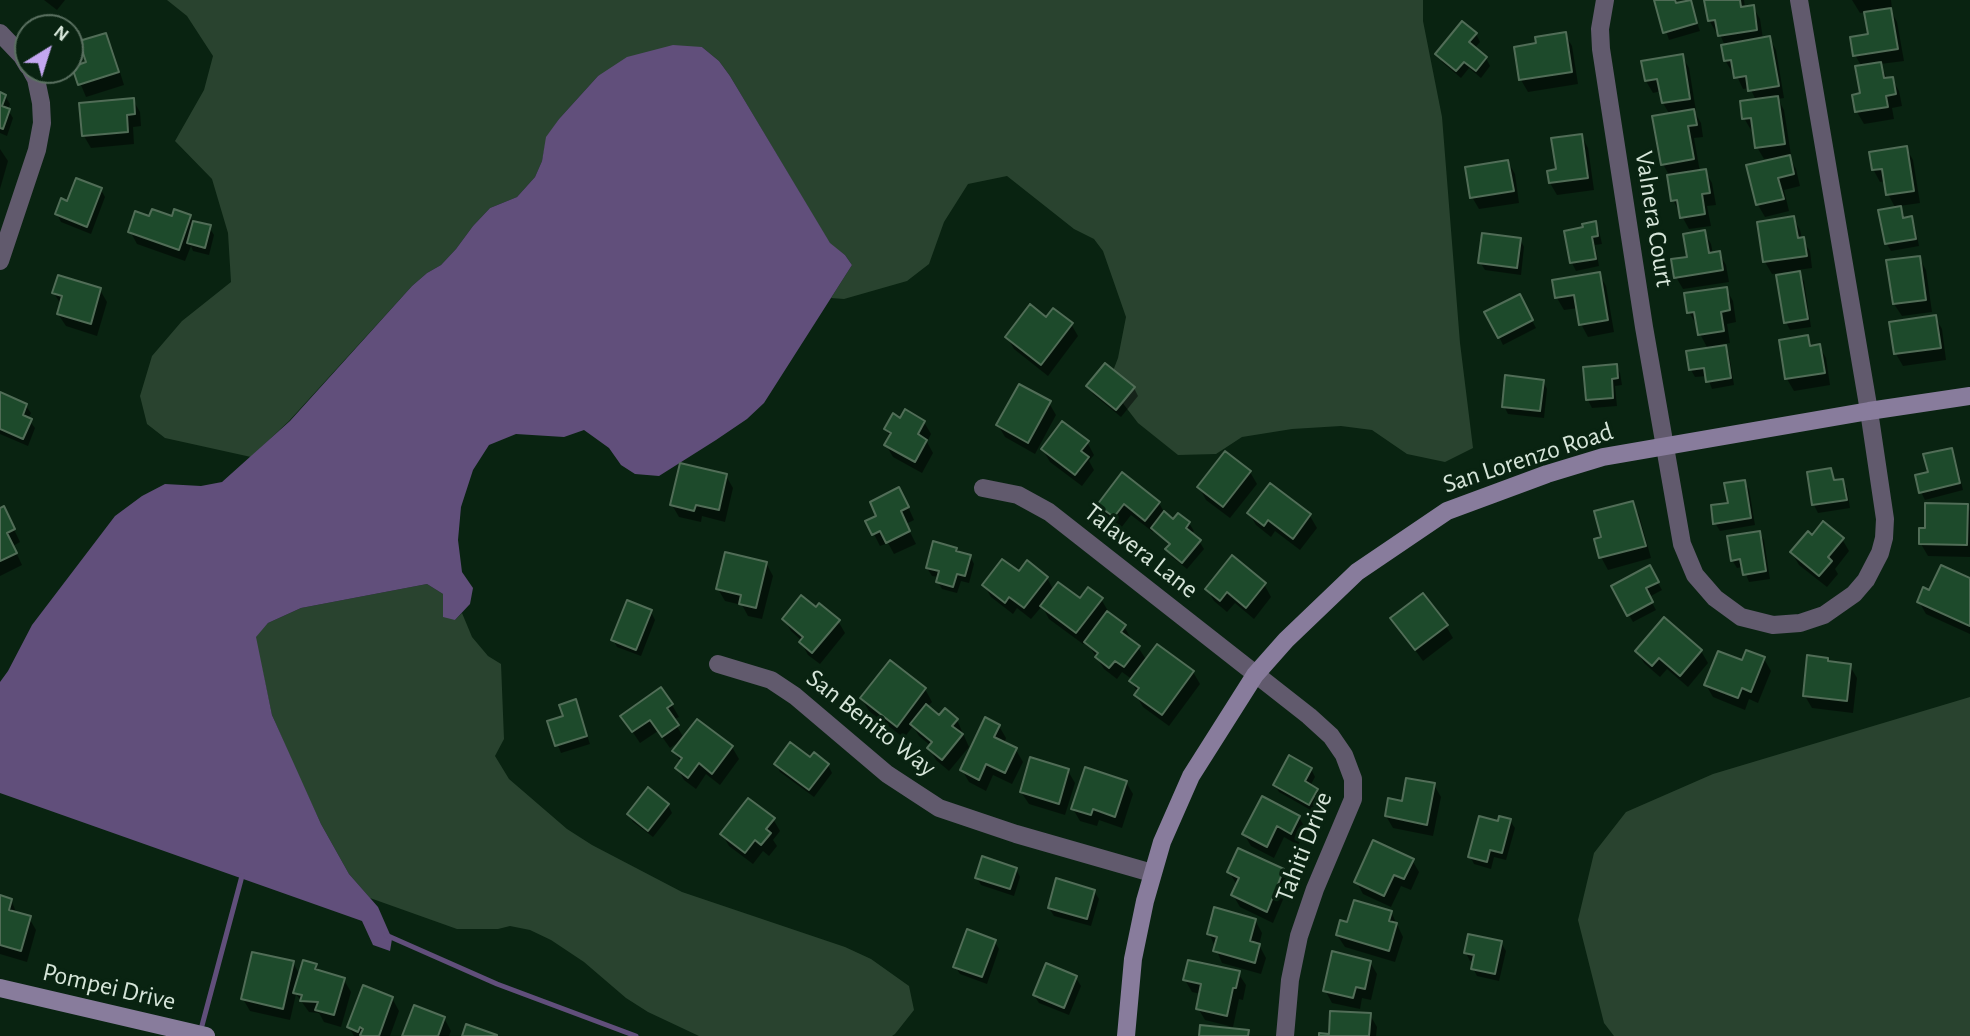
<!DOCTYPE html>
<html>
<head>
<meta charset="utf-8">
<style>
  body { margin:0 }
  #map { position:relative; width:1970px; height:1036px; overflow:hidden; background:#092311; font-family:"Alegreya Sans",sans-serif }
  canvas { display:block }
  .north { position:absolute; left:14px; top:14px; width:70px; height:70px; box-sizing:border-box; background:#092311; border:2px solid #5b7161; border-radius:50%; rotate:38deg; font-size:19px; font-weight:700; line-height:28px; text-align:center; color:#d6e5d9 }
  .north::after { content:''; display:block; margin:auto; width:24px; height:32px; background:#c4a7f1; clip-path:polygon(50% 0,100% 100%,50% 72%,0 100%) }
</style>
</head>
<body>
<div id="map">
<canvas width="1970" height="1036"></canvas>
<div class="north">N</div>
</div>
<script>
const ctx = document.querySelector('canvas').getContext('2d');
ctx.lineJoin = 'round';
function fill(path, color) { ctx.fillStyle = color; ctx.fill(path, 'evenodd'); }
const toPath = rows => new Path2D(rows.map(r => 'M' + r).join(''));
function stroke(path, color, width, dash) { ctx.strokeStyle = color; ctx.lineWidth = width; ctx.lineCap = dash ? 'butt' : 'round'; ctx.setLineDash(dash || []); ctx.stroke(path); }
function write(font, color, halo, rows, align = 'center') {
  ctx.font = font + ' "Alegreya Sans",sans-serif'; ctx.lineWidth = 7; ctx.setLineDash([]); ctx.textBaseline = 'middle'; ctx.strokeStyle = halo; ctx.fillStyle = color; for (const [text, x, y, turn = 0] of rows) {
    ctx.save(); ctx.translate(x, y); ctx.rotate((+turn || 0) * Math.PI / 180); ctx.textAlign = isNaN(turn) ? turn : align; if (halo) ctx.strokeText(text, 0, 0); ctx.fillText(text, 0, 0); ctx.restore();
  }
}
const green = toPath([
  [167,0,1423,0,1423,21,1442,117,1460,343,1473,448,1445,462,1407,454,1372,430,1341,426,1292,429,1242,437,1216,454,1178,455,1138,423,1108,384,1118,358,1126,317,1103,251,1094,239,1074,229,1007,176,968,184,944,222,929,264,907,281,844,299,831,298,852,265,845,255,830,244,730,76,719,61,702,47,598,76,559,119,547,137,542,161,535,177,517,197,490,208,473,226,456,249,441,265,427,273,412,286,289,421,251,457,165,438,147,424,140,396,152,356,182,321,231,282,228,233,212,179,175,141,204,90,213,56,187,16],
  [427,584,443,594,455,620,462,613,472,637,488,656,501,664,504,739,495,756,509,779,567,829,592,845,682,892,845,947,871,959,909,986,914,1010,895,1034,892,1036,699,1036,648,1012,626,998,584,962,551,940,530,930,510,926,498,929,457,929,370,898,349,874,321,824,295,768,272,715,255,637,268,623,301,608],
  [1970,697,1970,1036,1614,1036,1604,1023,1578,920,1594,853,1626,812,1713,774]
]);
const water = toPath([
  [673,45,702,47,719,61,730,76,830,243,845,255,852,265,764,403,747,419,716,440,659,476,635,474,621,465,609,448,584,430,564,437,516,434,489,445,473,470,461,507,458,540,462,572,473,588,470,604,455,620,443,617,443,594,427,584,301,608,268,623,256,637,272,715,321,824,349,874,378,907,392,939,390,951,373,945,362,921,0,793,0,682,8,671,32,625,115,516,142,496,165,484,201,486,222,482,290,421,412,286,427,273,441,265,456,249,473,226,490,208,517,197,535,177,542,161,546,137,559,119,598,76,627,57]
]);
const shadow = toPath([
  [44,0,65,0,57,10],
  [1656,0,1676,0,1677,5,1689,1,1700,31,1669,40],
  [1706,0,1744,0,1745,8,1753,7,1760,19,1763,39,1769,38,1776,50,1784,98,1778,99,1784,110,1791,155,1788,156,1796,169,1800,186,1784,190,1789,211,1765,217,1758,205,1774,158,1764,159,1757,147,1754,130,1751,130,1744,118,1756,100,1750,88,1743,89,1735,72,1732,72,1725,60,1725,46,1719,32,1716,32,1709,20],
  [1852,0,1891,0,1892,9,1890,9,1897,22,1904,61,1880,64,1888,80,1892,79,1899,91,1902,106,1892,108,1894,119,1864,124,1857,112,1862,95,1862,67,1855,55,1870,36,1866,12,1860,13],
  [1476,34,1480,42,1474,49,1486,58,1490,66,1481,78,1469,68,1461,78,1442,62,1438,54],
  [1565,34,1572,46,1578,84,1528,92,1521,80,1516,48,1538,45],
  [105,35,112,47,124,85,86,97,74,68,88,63],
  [1682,56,1689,68,1696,111,1694,111,1701,123,1703,137,1694,138,1700,172,1705,171,1712,183,1716,205,1707,206,1711,226,1689,229,1673,200,1669,175,1663,164,1670,115,1663,103,1661,91,1653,93,1646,81],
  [0,94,5,96,10,104,8,110,13,118,7,136,0,133],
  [133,100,140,112,141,126,133,127,134,144,91,148,84,136],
  [1581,135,1588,148,1594,190,1557,195,1550,183],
  [1906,148,1913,160,1920,203,1899,206,1905,219,1911,218,1915,226,1919,246,1891,251,1886,243,1896,209,1888,194,1886,181,1880,182,1873,169],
  [0,149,8,161,0,189],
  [1508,162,1515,174,1519,203,1479,209,1472,197],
  [101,190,105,197,91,234,61,222,57,214,68,203],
  [190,216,193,223,209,227,214,235,209,255,193,251,191,246,185,261,137,244,130,231,151,219],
  [1793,218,1800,230,1802,239,1810,251,1812,268,1797,270,1804,281,1811,327,1790,330,1786,322,1787,272,1772,274,1765,262,1759,223],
  [1595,223,1599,231,1602,244,1595,245,1599,266,1576,271,1572,263,1566,232,1585,228],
  [1704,232,1711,244,1713,254,1719,253,1726,265,1729,282,1683,289,1676,277],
  [1520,239,1524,247,1521,275,1485,270,1480,262],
  [1919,258,1926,270,1932,312,1902,316,1894,304],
  [1599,274,1606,286,1614,332,1588,337,1581,324,1578,308,1564,310,1557,298],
  [1726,289,1733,301,1736,322,1727,324,1730,343,1723,344,1729,354,1734,385,1712,389,1707,376,1695,377,1691,370,1708,349,1700,334,1698,324,1696,324,1689,312],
  [100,290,107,302,97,336,66,326,58,314,61,305,54,293],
  [1523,304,1536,328,1503,345,1487,312],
  [1935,317,1942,329,1946,360,1903,366,1896,354,1891,323],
  [1046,319,1071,324,1078,336,1048,376,1014,349,1007,337],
  [1807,337,1813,347,1819,346,1826,358,1830,385,1794,391,1787,379,1781,341],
  [1616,366,1620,373,1622,385,1615,386,1617,406,1592,408,1588,400],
  [1543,381,1547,389,1544,418,1508,414,1504,406],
  [1088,386,1134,388,1138,396,1121,417,1093,394],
  [0,394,26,406,31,413,28,419,35,428,28,446,0,434],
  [1049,403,1056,415,1035,454,1005,437,998,425],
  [901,420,924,422,931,434,927,442,933,453,922,473,893,457,886,445,890,437,886,429],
  [1087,442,1094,455,1089,461,1094,470,1082,486,1050,462,1043,450],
  [1951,450,1955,457,1963,490,1925,500,1921,492,1930,473],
  [1831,470,1836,482,1842,481,1847,489,1850,508,1818,513,1814,505,1809,473],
  [1250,472,1257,484,1230,518,1206,500,1199,487],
  [726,476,733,488,725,522,702,516,701,522,679,517,672,505],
  [1744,482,1749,489,1755,525,1720,531,1715,523],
  [1271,485,1310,516,1317,528,1300,550,1275,531,1271,537,1256,525,1249,513],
  [906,502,914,520,906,524,916,544,894,554,888,543,880,546,874,534],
  [1159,503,1165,514,1174,521,1179,515,1189,523,1194,531,1191,534,1199,541,1204,549,1187,569,1172,557,1168,549,1170,546,1154,530,1153,532,1131,515,1121,528,1106,517,1099,505],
  [1632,503,1639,515,1651,558,1608,570,1601,557,1603,538],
  [1967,505,1970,511,1970,557,1928,556,1921,544,1927,530],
  [0,510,10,521,20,542,13,546,22,565,0,576],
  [1759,533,1764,540,1770,579,1749,582,1743,567,1737,568,1732,560],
  [1812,537,1842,539,1849,551,1835,569,1838,574,1827,587,1799,565,1792,553],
  [956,549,959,553,970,556,974,564,969,583,961,581,957,593,942,589,938,582,939,577,932,576,927,568],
  [766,563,773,576,762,619,748,616,742,605,725,601,718,589],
  [1649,567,1662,590,1649,597,1656,610,1633,622,1613,587],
  [1019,574,1047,578,1054,591,1080,600,1101,599,1108,611,1107,613,1124,626,1131,639,1130,641,1138,647,1147,661,1193,672,1200,684,1169,726,1143,707,1136,695,1138,693,1131,681,1133,680,1122,672,1117,679,1104,669,1086,641,1083,644,1049,619,1042,606,1031,619,1017,608,1013,614,991,597,984,585],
  [1970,580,1970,634,1926,614,1919,602,1930,593],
  [1264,584,1271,597,1254,619,1235,603,1227,612,1214,601,1207,589],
  [651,612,655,620,641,656,617,647,613,639],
  [1392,618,1446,626,1453,638,1423,661],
  [784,619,838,621,845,633,820,664,808,655,801,642,802,641,791,631],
  [1664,620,1701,651,1708,663,1688,687,1667,669,1660,677,1644,663,1637,651],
  [1764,659,1771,671,1758,703,1749,699,1745,710,1713,697,1706,685,1743,663],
  [1827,659,1829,663,1850,666,1857,678,1853,713,1812,708,1805,696],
  [925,689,932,702,927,707,939,717,957,720,969,747,949,771,936,760,929,748,931,746,919,736,913,726,904,738,869,711,862,699],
  [575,702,590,744,561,753,549,722,565,717],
  [672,705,679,717,673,720,684,738,732,747,739,759,720,785,706,774,696,789,684,780,677,768,681,762,674,751,682,740,670,748,658,731,640,743,622,716],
  [999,726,1006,738,1004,744,1016,750,1023,762,1012,784,993,775,986,791,969,782,962,770],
  [810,760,828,765,832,773,814,797,780,772,776,764],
  [1311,769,1315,777,1310,786,1317,790,1322,798,1314,812,1279,792,1275,785],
  [1068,771,1075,783,1065,815,1029,804,1021,792],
  [1126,782,1133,794,1122,828,1099,820,1097,826,1080,821,1073,809],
  [1434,785,1441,797,1433,836,1393,828,1386,816,1403,803],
  [668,805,672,813,653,837,633,822,629,814],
  [1299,817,1306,830,1298,845,1284,837,1274,858,1251,846,1244,834],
  [773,819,780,831,773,840,777,846,769,856,763,851,753,864,729,846,722,834],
  [1510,821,1515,828,1506,860,1494,857,1491,869,1474,864,1470,856,1499,823],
  [1412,860,1419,872,1411,890,1401,886,1391,907,1363,894,1356,881],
  [1016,869,1020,877,1014,896,981,885,977,878],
  [1283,871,1290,883,1273,923,1240,907,1233,895,1237,885,1229,872],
  [1094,891,1099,899,1091,926,1054,916,1049,908],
  [0,897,11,900,17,914,29,918,36,930,27,962,0,954],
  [1391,912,1403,937,1395,962,1345,947,1337,935],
  [1255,920,1262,933,1259,945,1266,958,1261,974,1222,963,1209,933],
  [995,942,999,949,987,984,960,974,955,966],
  [1501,943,1506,951,1499,981,1477,976,1473,968,1475,962,1470,961,1466,953],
  [1370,962,1377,974,1371,1000,1362,998,1360,1009,1332,1003,1325,990],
  [293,963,300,975,315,965,320,972,344,980,351,992,341,1027,324,1022,319,1013,309,1012,296,994,290,1020,250,1011,243,999],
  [1238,973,1246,985,1243,1000,1239,999,1233,1027,1205,1020,1198,1008,1201,994,1192,992,1185,980],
  [1076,978,1081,986,1069,1015,1039,1003,1034,995],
  [392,998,399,1011,390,1036,354,1036,349,1027],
  [1370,1015,1377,1027,1376,1036,1320,1036,1331,1036],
  [444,1018,451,1031,449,1036,404,1036]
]);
const stream = toPath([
  [386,935,497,984,636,1036],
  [200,1033,242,876]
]);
const building = toPath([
  [1654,0,1675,0,1676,3,1691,0,1697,23,1663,33,1654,0],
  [1704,0,1740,0,1741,7,1754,5,1757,30,1718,36,1715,20,1708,21,1704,0],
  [1891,8,1898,49,1853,56,1850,37,1868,34,1864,12,1891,8],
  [1462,21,1477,33,1469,42,1487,57,1476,71,1464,62,1456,71,1435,54,1462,21],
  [1566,32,1572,72,1519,80,1514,47,1536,43,1535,37,1566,32],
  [106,33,119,72,78,85,72,67,86,62,79,41,106,33],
  [1770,36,1779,86,1748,91,1746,76,1734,78,1731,60,1724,61,1721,45,1770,36],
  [1683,54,1690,99,1662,103,1657,79,1645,81,1641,61,1683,54],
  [1881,62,1884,78,1893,77,1896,94,1886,96,1888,107,1855,112,1852,95,1860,93,1855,66,1881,62],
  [0,92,6,95,2,106,10,109,3,129,0,128,0,92],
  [1778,96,1785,144,1755,148,1751,118,1742,119,1740,101,1778,96],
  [134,98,135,114,127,115,128,132,82,136,79,103,134,98],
  [1694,109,1697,125,1688,126,1694,159,1661,165,1652,116,1694,109],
  [1582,134,1588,178,1549,183,1547,171,1556,169,1551,138,1582,134],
  [1907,146,1914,191,1886,195,1882,169,1872,170,1869,152,1907,146],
  [1790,155,1794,174,1778,178,1784,199,1756,205,1746,165,1790,155],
  [1508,160,1514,191,1470,198,1465,167,1508,160],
  [1706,169,1710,193,1702,194,1705,214,1680,218,1677,200,1671,201,1667,175,1706,169],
  [76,178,102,188,87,227,55,214,61,198,67,201,76,178],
  [1901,206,1903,218,1912,216,1916,239,1885,244,1878,210,1901,206],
  [152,209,172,216,174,209,191,215,179,250,128,232,135,211,149,216,152,209],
  [1794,216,1798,238,1804,237,1807,256,1763,262,1757,222,1794,216],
  [193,221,211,225,205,248,187,243,193,221],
  [1596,221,1598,236,1592,237,1596,259,1570,263,1564,231,1583,227,1582,224,1596,221],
  [1705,230,1709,253,1720,251,1723,270,1674,278,1671,259,1687,257,1683,234,1705,230],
  [1482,233,1521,238,1517,268,1478,263,1482,233],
  [1920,256,1926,300,1893,304,1886,260,1920,256],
  [1800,271,1808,319,1784,323,1776,275,1800,271],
  [1600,272,1608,320,1579,325,1574,295,1555,298,1552,280,1600,272],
  [58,275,101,288,91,324,57,314,62,296,52,293,58,275],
  [1727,287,1730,310,1721,312,1724,331,1698,335,1694,312,1687,313,1684,293,1727,287],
  [1520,294,1533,320,1498,338,1484,312,1520,294],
  [1030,304,1046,317,1053,308,1073,323,1041,365,1005,337,1030,304],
  [1936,315,1941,348,1894,354,1889,322,1936,315],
  [1808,335,1810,346,1820,344,1825,373,1785,379,1779,340,1808,335],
  [1726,345,1731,378,1706,382,1704,368,1689,370,1686,351,1726,345],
  [1105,363,1135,387,1116,410,1086,386,1105,363],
  [1617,364,1618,378,1612,379,1613,398,1586,400,1583,367,1617,364],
  [1505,375,1544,380,1540,411,1502,407,1505,375],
  [1019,384,1051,401,1028,443,996,425,1019,384],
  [0,392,27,404,23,415,32,419,23,439,0,429,0,392],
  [905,409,925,421,918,434,927,440,915,462,884,445,891,433,884,429,893,413,900,418,905,409],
  [1062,421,1089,441,1081,451,1089,457,1075,475,1041,449,1062,421],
  [1952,448,1960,483,1919,493,1915,475,1928,472,1923,454,1952,448],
  [1225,451,1251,471,1223,507,1197,487,1225,451],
  [680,463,727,474,719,510,696,505,694,511,670,505,680,463],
  [1831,468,1834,480,1843,479,1847,500,1812,505,1807,472,1831,468],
  [1122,472,1160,502,1145,521,1124,504,1114,517,1097,505,1122,472],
  [1745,480,1751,518,1713,524,1711,505,1728,503,1724,483,1745,480],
  [1270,483,1311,514,1293,539,1268,520,1264,526,1247,513,1270,483],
  [899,487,909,507,901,511,910,531,886,543,880,531,872,535,865,521,876,516,870,502,899,487],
  [1633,501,1646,546,1599,558,1594,539,1601,537,1594,511,1633,501],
  [1925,503,1968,504,1967,545,1919,544,1919,528,1925,528,1925,503],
  [4,506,15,529,7,533,17,553,0,561,0,508,4,506],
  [1164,511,1173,519,1178,513,1190,522,1186,528,1201,540,1182,563,1165,549,1170,544,1151,528,1164,511],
  [1823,521,1844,538,1828,557,1832,561,1819,576,1790,552,1808,531,1812,535,1823,521],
  [1760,531,1766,571,1743,575,1740,559,1731,561,1727,536,1760,531],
  [933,541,957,548,956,551,971,555,965,576,957,574,953,587,936,582,939,571,926,568,933,541],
  [725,552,767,562,756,608,739,604,741,595,716,589,725,552],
  [1232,555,1266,583,1246,608,1227,592,1220,601,1205,589,1232,555],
  [1002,559,1019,571,1027,560,1048,577,1024,608,1009,597,1005,603,982,585,1002,559],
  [1650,565,1659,582,1646,588,1653,602,1627,616,1611,586,1650,565],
  [1941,565,1970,578,1970,626,1917,602,1923,587,1929,590,1941,565],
  [1058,582,1080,598,1088,587,1103,598,1076,633,1040,606,1058,582],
  [1423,593,1448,625,1415,650,1390,618,1423,593],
  [801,595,816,607,819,603,840,620,812,653,799,642,803,637,782,619,801,595],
  [627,600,652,610,636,650,611,640,627,600],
  [1107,611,1126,625,1121,632,1140,646,1124,667,1115,661,1109,668,1095,657,1098,653,1084,642,1107,611],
  [1664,617,1702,650,1680,676,1659,658,1652,666,1635,651,1664,617],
  [1157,644,1194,671,1162,715,1134,695,1139,688,1129,681,1157,644],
  [1746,650,1765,657,1751,692,1742,688,1738,698,1704,685,1718,651,1742,660,1746,650],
  [1807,655,1828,658,1828,661,1851,664,1847,701,1803,696,1807,655],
  [890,660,926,688,897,727,860,698,890,660],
  [661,687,673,704,667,708,679,725,662,737,650,720,632,732,620,716,661,687],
  [576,699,587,736,555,746,547,721,563,716,559,705,576,699],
  [926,704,939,715,945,708,958,719,952,726,963,734,942,760,927,748,932,742,910,724,926,704],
  [985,717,1000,725,994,737,1017,748,1005,773,986,764,979,780,960,770,985,717],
  [697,719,733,746,712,774,699,763,688,778,675,768,682,758,672,751,697,719],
  [790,742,810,757,814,752,829,764,809,790,774,764,790,742],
  [1289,755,1312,768,1305,781,1318,789,1309,805,1273,785,1289,755],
  [1030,757,1069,769,1059,804,1020,792,1030,757],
  [1085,767,1127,781,1115,817,1093,809,1091,815,1071,809,1085,767],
  [1406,778,1435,783,1427,825,1385,816,1388,798,1402,801,1406,778],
  [648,787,669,804,648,831,627,814,648,787],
  [1262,796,1300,816,1291,834,1277,826,1267,847,1242,834,1262,796],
  [748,798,775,818,766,829,771,833,761,845,755,840,745,853,720,834,748,798],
  [1479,816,1498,821,1499,816,1511,819,1502,853,1490,850,1487,862,1468,857,1479,816],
  [1373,840,1414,859,1404,879,1394,875,1384,896,1354,882,1373,840],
  [1238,848,1284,869,1267,912,1231,895,1239,878,1227,872,1238,848],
  [982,856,1017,868,1010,889,975,878,982,856],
  [1056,878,1095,890,1087,919,1048,908,1056,878],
  [0,895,12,899,9,910,31,916,21,951,0,945,0,895],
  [1354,900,1392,911,1389,921,1397,923,1389,951,1336,935,1340,920,1347,922,1354,900],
  [1214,907,1256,919,1250,941,1260,944,1255,963,1213,951,1217,937,1207,934,1214,907],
  [967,929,996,940,982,977,953,967,967,929],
  [1468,934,1502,941,1495,974,1471,969,1474,955,1464,953,1468,934],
  [1332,951,1371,961,1365,989,1356,987,1353,998,1323,991,1332,951],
  [252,952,294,961,283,1009,241,999,252,952],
  [303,960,317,964,315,969,345,978,334,1015,315,1010,318,1002,300,1001,302,995,293,993,303,960],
  [1188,960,1240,971,1236,988,1233,988,1227,1016,1196,1009,1201,984,1183,980,1188,960],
  [1046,963,1077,976,1064,1008,1033,995,1046,963],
  [363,985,393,997,379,1036,362,1036,360,1035,363,1029,360,1027,358,1032,347,1027,363,985],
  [414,1005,445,1017,438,1036,402,1036,414,1005],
  [1330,1011,1371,1013,1369,1036,1319,1036,1319,1033,1329,1034,1330,1011],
  [466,1024,497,1035,497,1036,462,1036,466,1024],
  [1200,1025,1249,1030,1248,1036,1199,1036,1200,1025]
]);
const street = toPath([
  [1605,0,1600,29,1601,49,1644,327,1682,544,1695,575,1715,598,1741,617,1773,625,1800,623,1824,615,1854,594,1866,580,1880,553,1884,538,1885,519,1869,411,1799,0],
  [0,33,22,56,28,66],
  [0,261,37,150,42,123,41,103,36,79,31,70],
  [983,488,1018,495,1049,512,1309,716,1331,736,1344,755,1353,779,1353,799,1315,889,1299,936,1290,980,1285,1036],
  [718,664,771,680,795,696,887,774,939,808,1016,834,1152,873]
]);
const secondary = toPath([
  [0,988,206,1036],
  [1126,1036,1133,959,1145,901,1162,842,1191,776,1255,675,1286,640,1357,572,1447,511,1547,474,1603,457,1869,411,1970,396]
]);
const streetNames = [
  ["Valnera Court",1654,219,81],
  ["San Lorenzo Road",1528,458,-18],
  ["Talavera Lane",1141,551,38],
  ["San Benito Way",871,723,38],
  ["Tahiti Drive",1304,847,-69],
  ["Pompei Drive",109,987,13]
];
fill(green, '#29432f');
fill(water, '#614f7b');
fill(shadow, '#0007');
stroke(stream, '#614f7b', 5);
fill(building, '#1d4a2b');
stroke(building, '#516d57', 2);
stroke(street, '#615a6d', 18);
stroke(secondary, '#887c9c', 18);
write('26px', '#d6e5d9', '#092311', streetNames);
</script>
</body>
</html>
